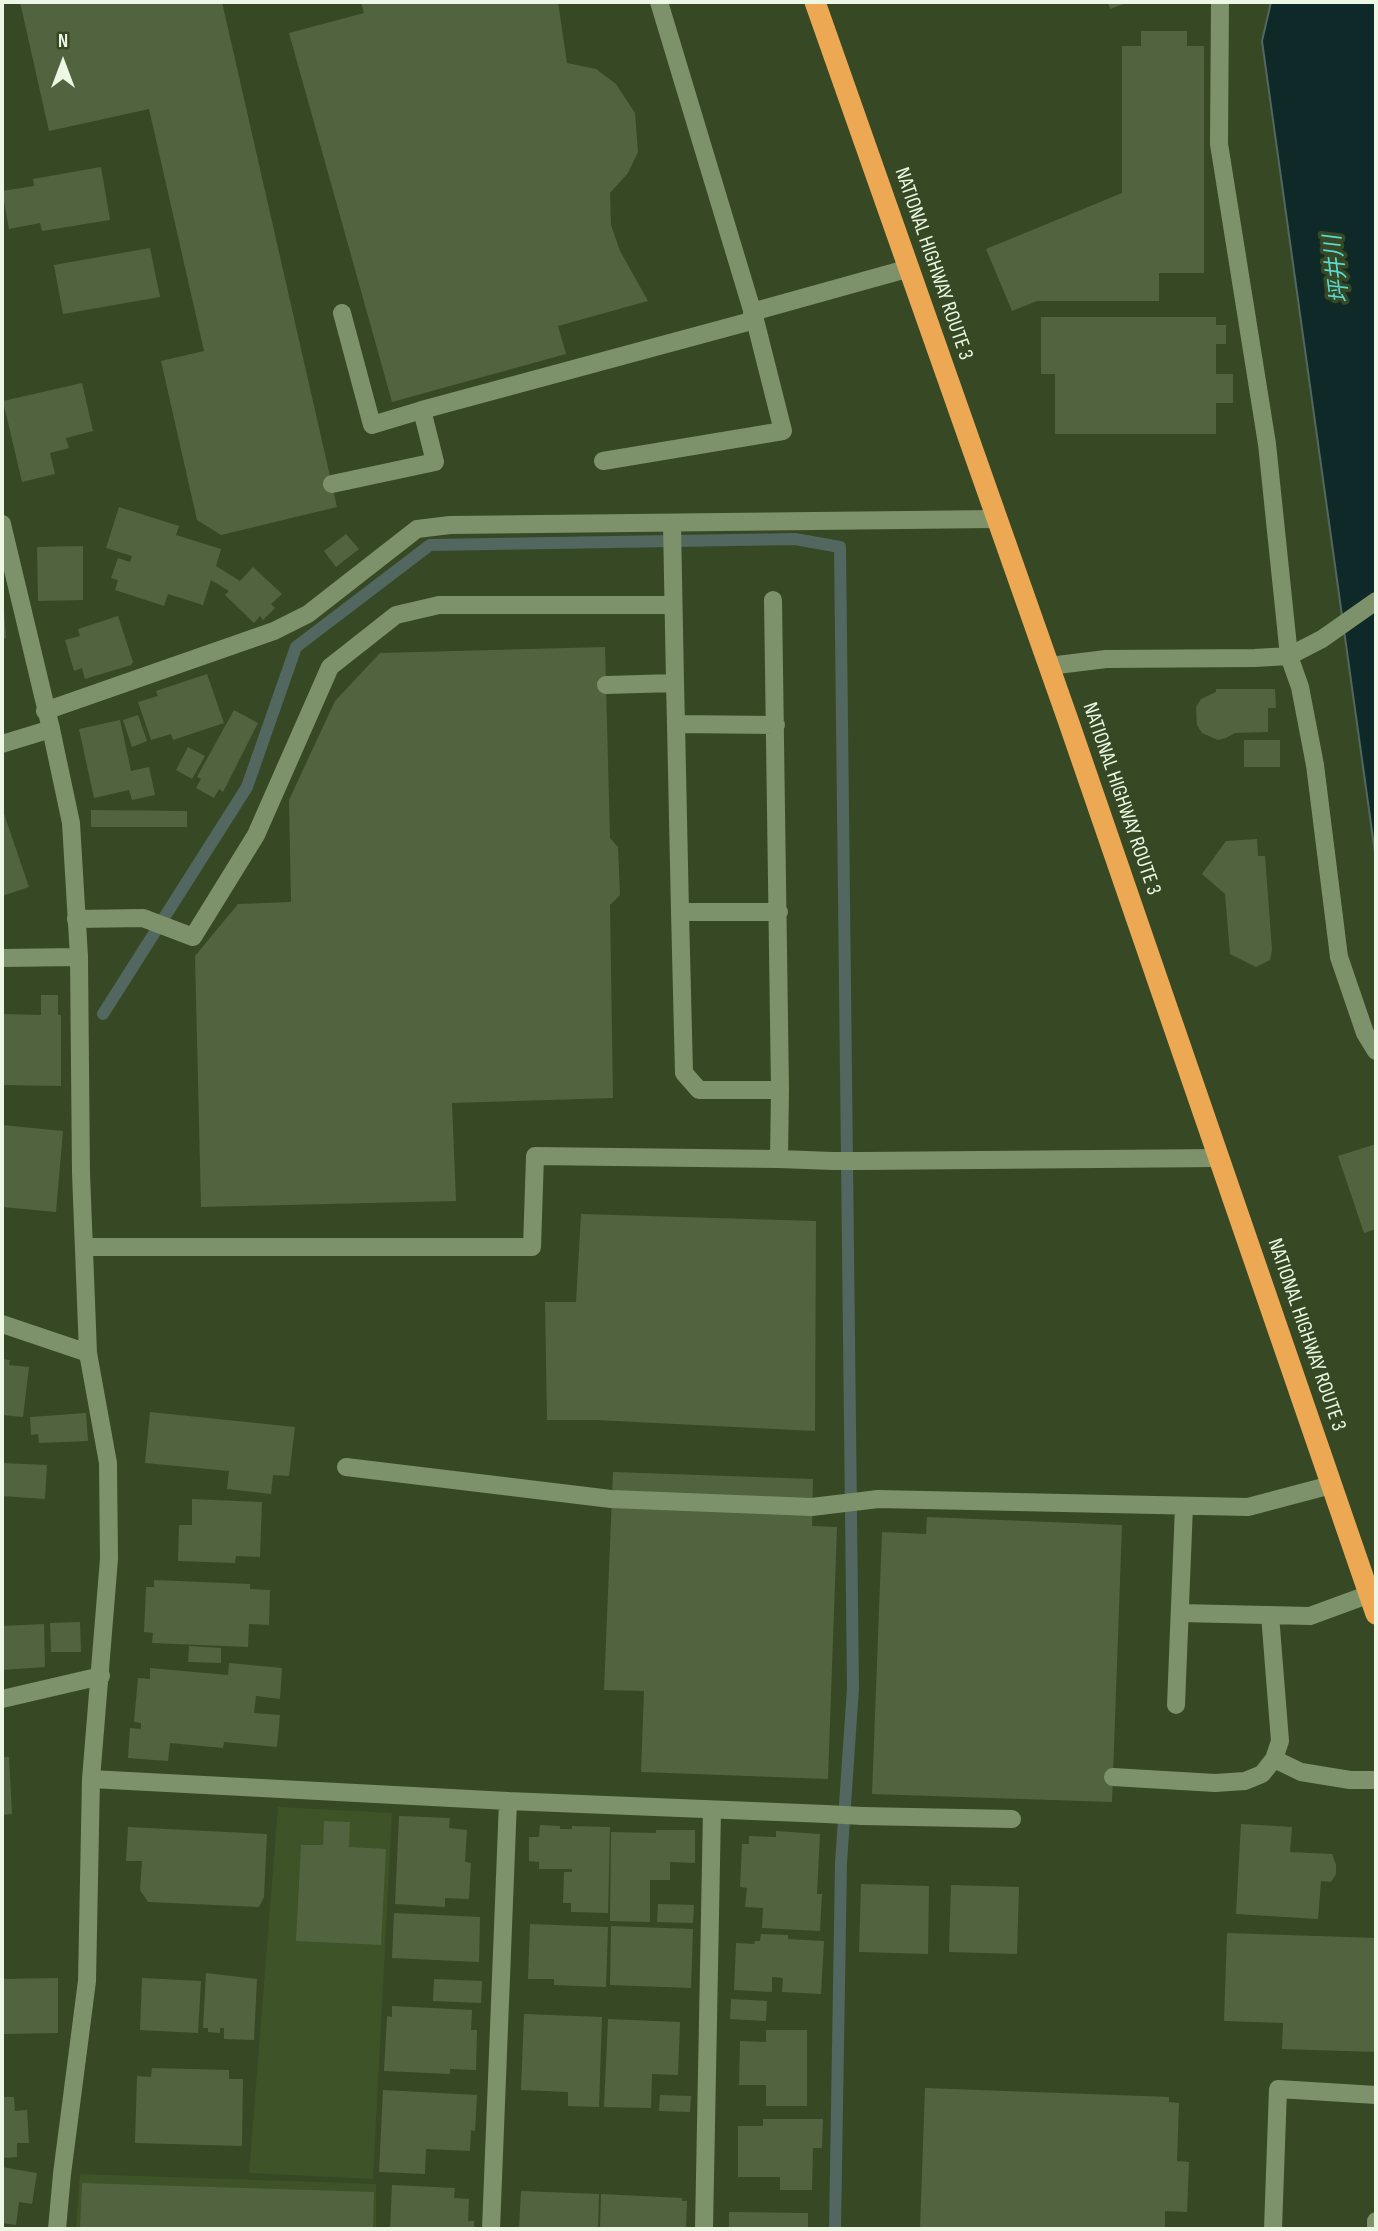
<!DOCTYPE html>
<html>
<head>
<meta charset="utf-8">
<style>
  body { margin:0 }
  #map { position:relative; width:1378px; height:2231px; overflow:hidden; background:#374825; font-family:"Sofia Sans Condensed",sans-serif }
  canvas { display:block }
  .frame { position:absolute; inset:0; border:4px solid #ecf8e3; pointer-events:none }
  .north { position:absolute; left:28px; top:28px; width:70px; height:70px; -webkit-text-stroke:5px #374825; paint-order:stroke; rotate:0deg; font-size:19px; font-weight:700; line-height:28px; text-align:center; color:#ecf8e3 }
  .north::after { content:''; display:block; margin:auto; width:24px; height:32px; background:#ecf8e3; clip-path:polygon(50% 0,100% 100%,50% 72%,0 100%) }
</style>
</head>
<body>
<div id="map">
<canvas width="1378" height="2231"></canvas>
<div class="frame"></div>
<div class="north">N</div>
</div>
<script>
const ctx = document.querySelector('canvas').getContext('2d');
ctx.lineJoin = 'round';
function fill(path, color) { ctx.fillStyle = color; ctx.fill(path, 'evenodd'); }
const toPath = rows => new Path2D(rows.map(r => 'M' + r).join(''));
function stroke(path, color, width, dash) { ctx.strokeStyle = color; ctx.lineWidth = width; ctx.lineCap = dash ? 'butt' : 'round'; ctx.setLineDash(dash || []); ctx.stroke(path); }
function write(font, color, halo, rows, align = 'center') {
  ctx.font = font + ' "Sofia Sans Condensed","Noto Sans JP",sans-serif'; ctx.lineWidth = 7; ctx.setLineDash([]); ctx.textBaseline = 'middle'; ctx.strokeStyle = halo; ctx.fillStyle = color; for (const [text, x, y, turn = 0] of rows) {
    ctx.save(); ctx.translate(x, y); ctx.rotate((+turn || 0) * Math.PI / 180); ctx.textAlign = isNaN(turn) ? turn : align; if (halo) ctx.strokeText(text, 0, 0); ctx.fillText(text, 0, 0); ctx.restore();
  }
}
const built = toPath([
  [278,1807,392,1813,373,2179,249,2173],
  [80,2174,376,2184,376,2229,76,2229]
]);
const water = toPath([
  [1271,2,1376,2,1376,860,1262,41,1271,2]
]);
const stream = toPath([
  [103,1014,247,787,296,647,430,545,795,539,840,547,853,1688,841,1863,835,2229]
]);
const building = toPath([
  [20,2,222,2,337,507,221,535,197,520,161,361,204,351,149,109,49,131],
  [361,2,558,2,567,63,596,69,616,84,635,113,638,152,628,173,610,193,611,225,620,251,648,301,558,326,566,354,392,402,289,33,364,13],
  [1108,2,1129,2,1110,9],
  [1141,31,1187,31,1187,46,1204,46,1204,273,1159,273,1159,301,1037,301,1012,311,986,249,1122,193,1122,46,1141,46],
  [101,167,110,220,42,231,40,223,9,229,2,191,34,186,33,179],
  [150,248,160,297,63,314,54,265],
  [1041,317,1216,317,1216,325,1226,325,1226,344,1216,344,1216,374,1233,374,1233,403,1216,403,1216,434,1055,434,1055,374,1041,374],
  [82,383,93,431,66,438,69,448,50,453,55,474,22,482,3,401],
  [119,507,179,526,176,535,221,549,216,566,240,581,253,567,282,594,271,604,275,608,263,620,260,616,254,623,225,595,229,591,211,580,203,605,168,594,164,606,115,590,118,580,111,578,118,558,130,562,132,556,106,548],
  [346,534,359,549,336,567,324,551],
  [83,546,83,600,38,601,37,547],
  [2,611,4,611,6,638,2,639],
  [118,616,133,662,131,665,85,679,82,668,74,671,65,640,80,636,78,629],
  [605,647,610,838,618,847,620,895,610,905,613,1098,452,1103,456,1201,201,1207,195,956,238,904,291,902,289,800,335,701,380,653],
  [207,674,224,723,173,740,171,734,151,740,138,702,158,696,156,691],
  [1216,689,1275,689,1276,708,1268,708,1268,732,1235,733,1226,738,1218,740,1202,733,1197,725,1196,707,1201,699,1216,692],
  [234,710,258,723,223,792,219,789,214,798,196,788,201,779,197,777],
  [138,715,147,741,132,747,123,720],
  [120,720,131,771,149,767,155,795,132,800,129,790,94,798,79,729],
  [1244,740,1280,740,1280,767,1244,767],
  [188,747,205,756,192,779,176,770],
  [2,808,29,887,2,896],
  [91,810,187,811,187,827,91,827],
  [1257,839,1258,856,1265,856,1272,950,1270,960,1256,967,1230,954,1225,894,1202,874,1226,841],
  [41,995,58,995,58,1015,61,1015,61,1086,2,1085,2,1014,41,1015],
  [2,1125,63,1131,56,1212,2,1207],
  [1376,1144,1376,1229,1364,1233,1338,1156],
  [581,1214,816,1221,815,1431,596,1420,547,1420,545,1302,576,1302],
  [2,1359,10,1360,9,1365,29,1367,23,1417,2,1415],
  [150,1412,295,1427,289,1476,273,1475,271,1494,227,1489,229,1471,145,1463],
  [86,1413,88,1441,39,1443,38,1434,31,1435,30,1417],
  [2,1463,47,1465,45,1499,2,1496],
  [613,1472,813,1479,812,1526,837,1527,828,1779,641,1772,644,1691,604,1690],
  [192,1499,262,1502,260,1557,236,1556,235,1563,178,1561,179,1525,192,1525],
  [927,1517,1122,1525,1112,1802,872,1794,882,1532,926,1534],
  [154,1580,250,1584,250,1589,270,1590,269,1625,249,1624,248,1647,152,1643,153,1633,144,1632,146,1587,154,1587],
  [80,1622,81,1652,51,1652,50,1623],
  [44,1624,45,1667,2,1670,2,1626],
  [189,1646,221,1648,221,1663,188,1662],
  [229,1663,282,1668,280,1699,256,1696,254,1713,280,1715,277,1747,224,1742,223,1748,170,1743,168,1761,128,1758,130,1728,141,1729,141,1723,134,1722,138,1678,150,1679,150,1668,228,1675],
  [2,1757,9,1757,12,1814,2,1815],
  [399,1816,450,1818,449,1828,467,1830,465,1862,471,1863,469,1899,445,1898,445,1907,395,1904],
  [324,1821,350,1822,349,1847,386,1849,381,1945,296,1941,301,1845,323,1845],
  [1241,1824,1292,1827,1290,1852,1332,1854,1336,1865,1336,1874,1331,1882,1321,1881,1318,1919,1236,1914],
  [540,1825,560,1826,560,1829,572,1829,572,1826,610,1827,608,1913,571,1912,571,1903,563,1903,564,1872,572,1872,572,1869,539,1869,539,1862,529,1861,529,1837,539,1837],
  [128,1827,267,1834,264,1897,259,1907,148,1902,140,1890,142,1861,126,1861],
  [656,1830,695,1830,695,1863,670,1862,670,1880,650,1880,650,1922,610,1921,611,1832,656,1833],
  [776,1831,820,1834,817,1894,822,1894,820,1931,762,1928,763,1908,745,1907,747,1888,740,1887,742,1844,749,1844,749,1836,776,1837],
  [861,1884,929,1886,928,1954,859,1952],
  [951,1885,1019,1887,1017,1954,949,1952],
  [658,1904,694,1905,693,1923,657,1922],
  [394,1913,480,1917,479,1962,392,1958],
  [530,1924,608,1927,606,1987,554,1985,554,1979,528,1979],
  [611,1926,693,1929,691,1988,610,1985],
  [1227,1933,1376,1938,1375,2052,1282,2049,1283,2023,1224,2021],
  [761,1934,788,1935,788,1939,824,1941,821,1994,782,1992,783,1978,772,1977,772,1992,734,1990,736,1943,754,1944,755,1941,760,1941],
  [206,1973,257,1979,254,2040,224,2039,224,2028,220,2028,220,2033,208,2032,208,2028,203,2028],
  [58,1978,58,2033,2,2034,2,1979],
  [142,1978,201,1981,198,2033,140,2030],
  [434,1979,482,1981,481,2003,433,2001],
  [731,1999,767,2001,766,2021,730,2019],
  [392,2006,472,2010,471,2030,477,2030,476,2070,450,2069,450,2074,384,2071,387,2016,392,2017],
  [524,2014,602,2017,599,2107,568,2106,568,2092,521,2090],
  [608,2019,680,2022,678,2075,652,2074,651,2108,604,2107],
  [766,2030,807,2030,807,2106,766,2106,766,2085,739,2085,740,2041,766,2042],
  [152,2068,229,2070,229,2079,243,2079,242,2146,135,2143,137,2076,151,2077],
  [925,2088,1169,2097,1169,2102,1179,2103,1177,2161,1189,2162,1187,2212,1165,2211,1165,2229,920,2229],
  [383,2090,477,2095,475,2131,471,2130,470,2151,426,2149,425,2174,379,2172],
  [660,2095,691,2096,690,2112,659,2111],
  [2,2097,14,2097,15,2111,27,2110,29,2143,17,2143,17,2157,2,2158],
  [763,2119,823,2119,822,2148,813,2148,812,2190,780,2190,780,2177,738,2177,738,2126,763,2126],
  [2,2167,37,2173,32,2204,19,2202,16,2225,2,2223],
  [82,2183,374,2192,373,2229,80,2229],
  [392,2185,455,2188,454,2198,469,2199,468,2221,474,2221,474,2229,390,2229],
  [521,2191,599,2194,598,2229,519,2229],
  [601,2194,682,2198,682,2201,687,2201,686,2229,600,2229],
  [729,2212,808,2213,808,2229,729,2229]
]);
const lane = toPath([
  [659,2,755,320],
  [752,312,910,268],
  [342,313,372,425,422,410],
  [332,484,435,462,422,410,755,320,783,431,603,461],
  [672,523,675,683],
  [606,685,675,683,676,724],
  [776,725,676,724,680,912,779,912],
  [2,744,51,729],
  [680,912,684,1073,699,1090,780,1090,773,600],
  [76,919,143,918,193,937,256,835,330,667,396,615,439,605,673,605],
  [780,1090,779,1159,833,1161],
  [861,1161,1219,1158],
  [85,1247,532,1247,535,1156,779,1159],
  [346,1467,611,1499,812,1507,878,1499,1248,1507,1331,1485],
  [1180,1613,1310,1616,1370,1594],
  [1270,1615,1280,1741,1274,1759],
  [2,1699,101,1676],
  [1176,1705,1184,1506],
  [1113,1777,1215,1783,1245,1781,1262,1774,1274,1759,1301,1772,1350,1780,1376,1780],
  [826,1814,862,1816],
  [1273,2229,1278,2089,1376,2095],
  [1376,2229,1376,2221]
]);
const street = toPath([
  [1220,2,1219,144,1267,444,1289,656,1300,687,1315,765,1339,957,1365,1033,1376,1051],
  [2,524,51,729,71,823,79,957,81,1173,88,1353,108,1463,109,1559,91,1779,87,1981,62,2174,57,2229],
  [1049,666,1106,659,1255,658,1289,656,1322,639,1376,601],
  [45,711,274,631,308,614,417,529,450,525,996,519],
  [2,958,79,957],
  [833,1161,861,1161],
  [2,1324,88,1353],
  [91,1779,508,1801,491,2229],
  [508,1801,826,1814],
  [862,1816,1012,1819],
  [704,2229,712,1810]
]);
const highway = toPath([
  [815,2,1068,720,1376,1614]
]);
const streetNames = [
  ["NATIONAL HIGHWAY ROUTE 3",933,264,71],
  ["NATIONAL HIGHWAY ROUTE 3",1121,799,71],
  ["NATIONAL HIGHWAY ROUTE 3",1306,1335,71]
];
const waterNames = [
  ["坪井川",1338,269,-97]
];
fill(built, '#3e5328');
fill(water, '#0e2927');
stroke(water, '#51675f', 2);
stroke(stream, '#51675f', 12);
fill(building, '#51643f');
stroke(lane, '#7d916a', 18);
stroke(street, '#7d916a', 18);
stroke(highway, '#eca853', 21);
write('21px', '#ecf8e3', '#374825', streetNames);
write('italic 23px', '#58d9d2', '#374825', waterNames);
</script>
</body>
</html>
